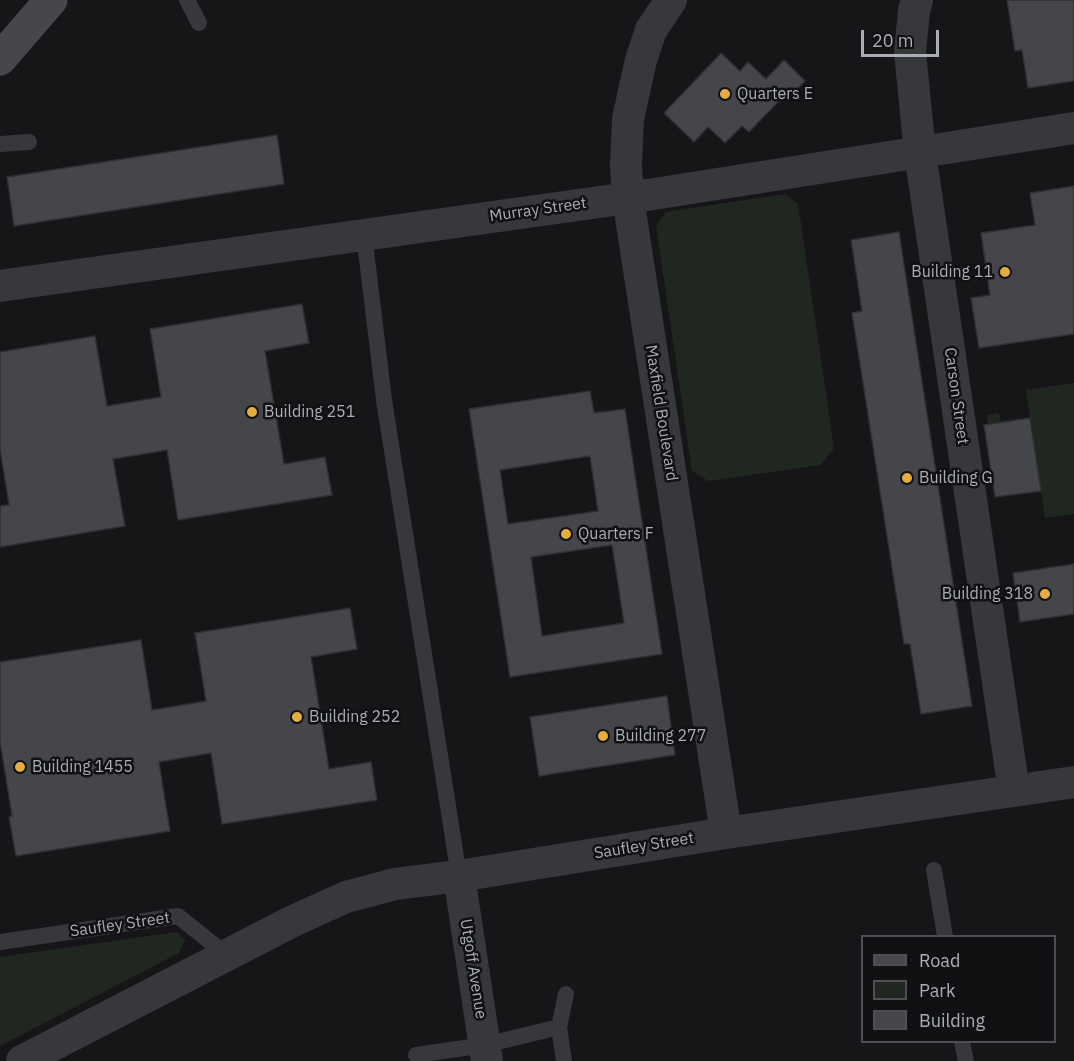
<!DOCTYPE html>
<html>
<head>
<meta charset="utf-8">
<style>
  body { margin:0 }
  #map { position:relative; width:1074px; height:1061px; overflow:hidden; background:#161618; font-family:"IBM Plex Sans",sans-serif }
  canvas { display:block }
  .legend { position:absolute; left:861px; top:935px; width:195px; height:108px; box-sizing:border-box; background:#111113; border:2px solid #4e4f55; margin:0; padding:8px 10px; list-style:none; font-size:18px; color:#a9adb7 }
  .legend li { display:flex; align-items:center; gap:12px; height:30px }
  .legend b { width:30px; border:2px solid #4e4f55 }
  .scale { position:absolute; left:861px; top:30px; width:78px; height:27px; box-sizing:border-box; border:3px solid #a9adb7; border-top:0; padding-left:8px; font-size:18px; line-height:21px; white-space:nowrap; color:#a9adb7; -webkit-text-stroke:4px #111113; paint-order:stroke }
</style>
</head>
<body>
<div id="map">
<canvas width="1074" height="1061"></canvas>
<ul class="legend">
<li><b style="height:8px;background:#45474c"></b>Road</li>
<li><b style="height:16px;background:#202721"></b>Park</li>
<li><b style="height:16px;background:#45464b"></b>Building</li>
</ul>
<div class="scale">20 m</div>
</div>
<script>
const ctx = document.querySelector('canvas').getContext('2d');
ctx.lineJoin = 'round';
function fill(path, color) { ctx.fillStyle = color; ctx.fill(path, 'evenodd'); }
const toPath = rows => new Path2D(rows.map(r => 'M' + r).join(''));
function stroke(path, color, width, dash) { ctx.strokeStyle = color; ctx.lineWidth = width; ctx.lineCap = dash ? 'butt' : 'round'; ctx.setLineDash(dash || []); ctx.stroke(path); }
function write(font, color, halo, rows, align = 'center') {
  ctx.font = font + ' "IBM Plex Sans",sans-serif'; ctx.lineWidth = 5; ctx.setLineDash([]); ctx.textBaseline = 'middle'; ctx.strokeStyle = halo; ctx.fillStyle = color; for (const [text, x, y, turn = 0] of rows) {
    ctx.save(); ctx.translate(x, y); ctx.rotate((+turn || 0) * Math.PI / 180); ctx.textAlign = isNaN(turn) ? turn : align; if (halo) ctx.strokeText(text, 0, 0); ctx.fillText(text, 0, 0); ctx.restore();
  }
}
const green = toPath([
  [785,194,798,204,834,448,821,465,708,481,692,471,656,226,666,212],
  [1074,383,1074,514,1045,518,1041,491,995,497,984,425,988,424,987,415,999,413,1001,422,1030,418,1026,390],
  [177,932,185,940,179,953,0,1046,0,957]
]);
const building = toPath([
  [1007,0,1074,0,1074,81,1028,88,1022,50,1015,51,1007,0],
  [721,53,740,71,748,62,766,79,784,60,805,81,786,100,783,97,749,132,742,126,725,143,708,127,694,142,664,113,721,53],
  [277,135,284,184,14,226,7,177,277,135],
  [1074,186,1074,334,979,348,971,298,990,295,981,233,1035,225,1030,193,1074,186],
  [899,232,972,706,921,714,910,644,904,644,852,313,862,311,851,240,899,232],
  [302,304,309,343,265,351,284,464,325,457,332,495,178,520,167,450,113,459,125,526,0,547,0,506,9,505,0,449,0,352,95,336,107,406,161,397,150,329,302,304],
  [590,391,594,413,625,409,662,654,510,677,469,409,590,391],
  [590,456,598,511,508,524,500,470,590,456],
  [612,545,624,623,542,636,531,557,612,545],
  [1030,418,1041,491,995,497,984,425,1030,418],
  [1074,564,1074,614,1020,622,1013,573,1074,564],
  [350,608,357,649,311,657,329,769,371,762,377,800,222,824,211,753,159,762,170,831,16,856,9,817,12,816,0,741,0,662,141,640,152,710,206,701,195,633,350,608],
  [667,696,675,755,539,776,530,717,667,696]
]);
const lane = toPath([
  [187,0,199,23],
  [0,144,29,142],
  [364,234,384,400,459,876],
  [934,870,945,936],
  [0,942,178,916,228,956],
  [962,1042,966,1061],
  [416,1055,485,1045,559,1027],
  [564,1061,559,1027,566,994]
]);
const street = toPath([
  [671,0,651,30,641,60,628,119,626,166,628,198,726,833],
  [917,0,914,11,910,52,920,153,1014,791],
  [0,286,628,198,1074,128],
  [459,876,487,1061],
  [22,1061,291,922,346,897,395,884,459,876,726,833,1074,782]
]);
const secondary = toPath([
  [0,59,51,0]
]);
const markers = [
  [725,94,6,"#e4ad42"],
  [1005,272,6,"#e4ad42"],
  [252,412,6,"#e4ad42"],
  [907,478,6,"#e4ad42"],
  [566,534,6,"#e4ad42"],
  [1045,594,6,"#e4ad42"],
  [297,717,6,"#e4ad42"],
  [603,736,6,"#e4ad42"],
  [20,767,6,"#e4ad42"]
];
const poiNames = [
  ["Quarters E",737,94],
  ["Building 11",993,272,"right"],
  ["Building 251",264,412],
  ["Building G",919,478],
  ["Quarters F",578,534],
  ["Building 318",1033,594,"right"],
  ["Building 252",309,717],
  ["Building 277",615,736],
  ["Building 1455",32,767]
];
const streetNames = [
  ["Murray Street",538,210,-8],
  ["Carson Street",956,396,82],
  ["Maxfield Boulevard",661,413,81],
  ["Saufley Street",644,846,-9],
  ["Saufley Street",120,925,-8],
  ["Utgoff Avenue",473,969,81]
];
fill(green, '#202721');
fill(building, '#45464b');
stroke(building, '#303033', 1.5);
stroke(lane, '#37383c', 16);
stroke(street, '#37383c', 32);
stroke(secondary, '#45474c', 33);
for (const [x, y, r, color] of markers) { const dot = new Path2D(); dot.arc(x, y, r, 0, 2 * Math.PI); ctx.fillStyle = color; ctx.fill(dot); stroke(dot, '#111113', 2); }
write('16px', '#a9adb7', '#111113', poiNames, 'left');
write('16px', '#a9adb7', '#111113', streetNames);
</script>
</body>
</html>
